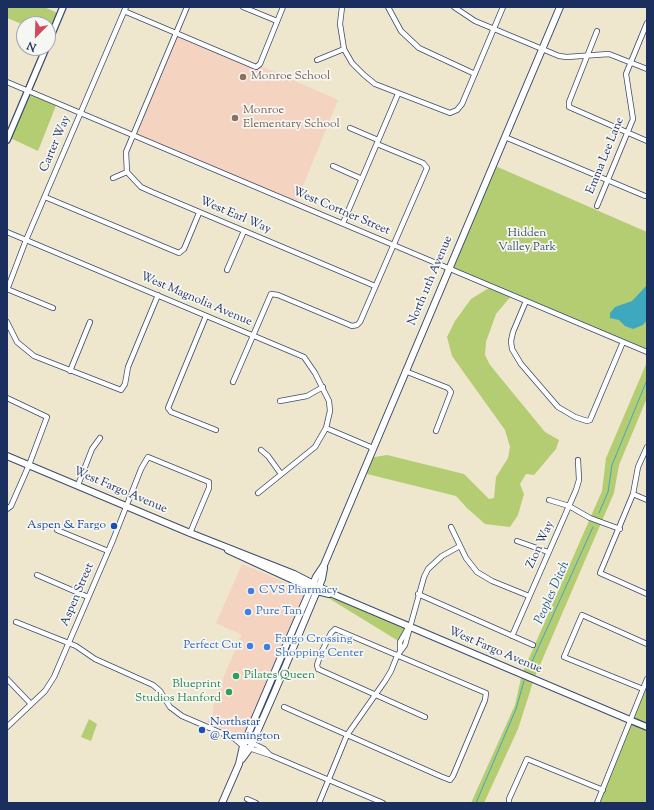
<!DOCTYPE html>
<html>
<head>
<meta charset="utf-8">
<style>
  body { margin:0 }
  #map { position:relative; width:654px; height:810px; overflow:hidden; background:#eee7cd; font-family:"Sorts Mill Goudy",serif }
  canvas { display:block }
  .frame { position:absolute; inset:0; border:8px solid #1b2f5e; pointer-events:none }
  .north { position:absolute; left:16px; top:16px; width:40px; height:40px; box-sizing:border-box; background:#f6f6f2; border:1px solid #9ea6b7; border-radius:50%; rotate:203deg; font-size:11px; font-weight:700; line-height:16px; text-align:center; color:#1b2f5e }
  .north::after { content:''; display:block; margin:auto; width:14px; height:18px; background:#d1495b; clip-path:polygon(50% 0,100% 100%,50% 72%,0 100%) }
</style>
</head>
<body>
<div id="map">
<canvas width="654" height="810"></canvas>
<div class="frame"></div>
<div class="north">N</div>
</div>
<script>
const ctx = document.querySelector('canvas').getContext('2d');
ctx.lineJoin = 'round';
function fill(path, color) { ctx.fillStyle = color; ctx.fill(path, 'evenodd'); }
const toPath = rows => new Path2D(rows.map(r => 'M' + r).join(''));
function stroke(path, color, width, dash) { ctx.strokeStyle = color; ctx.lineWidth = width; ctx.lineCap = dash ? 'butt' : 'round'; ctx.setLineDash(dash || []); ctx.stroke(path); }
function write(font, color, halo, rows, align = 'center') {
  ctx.font = font + ' "Sorts Mill Goudy",serif'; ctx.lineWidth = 3.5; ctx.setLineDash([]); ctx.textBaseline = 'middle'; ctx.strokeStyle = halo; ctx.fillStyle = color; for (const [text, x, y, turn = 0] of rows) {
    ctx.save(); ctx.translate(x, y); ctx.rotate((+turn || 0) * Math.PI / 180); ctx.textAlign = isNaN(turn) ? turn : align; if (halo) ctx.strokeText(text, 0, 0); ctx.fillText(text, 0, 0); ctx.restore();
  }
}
const built = toPath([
  [176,34,251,66,259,65,338,100,296,203,133,135],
  [242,564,303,590,305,593,283,644,277,653,278,655,257,704,255,706,252,712,253,715,244,735,241,736,207,722,213,714,214,700,241,636,240,634,216,623]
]);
const green = toPath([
  [7,7,44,7,60,14,51,35,48,34,48,24,24,25,7,18],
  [28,91,57,103,38,151,8,137],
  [493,165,647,232,647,352,512,295,496,314,486,342,485,355,490,365,545,432,559,440,556,449,534,475,526,474,520,484,524,494,518,515,510,527,485,524,467,508,456,496,363,473,369,458,387,455,464,474,489,499,494,498,496,477,508,458,510,447,505,430,452,356,447,337,455,321,471,299,492,286,449,268],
  [647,362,647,398,619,465,614,493,534,679,518,729,484,803,471,803,515,705,522,674,602,491,606,458],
  [317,591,411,622,405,645,400,650,400,642],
  [647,679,647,803,597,803],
  [89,719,97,724,91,741,81,737]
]);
const water = toPath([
  [646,286,647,320,643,325,633,329,625,326,619,320,610,318,610,313,615,307,632,301]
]);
const stream = toPath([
  [599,513,608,492,612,465,647,380],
  [530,666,593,527],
  [476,803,516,709,524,681]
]);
const minor = toPath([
  [187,7,126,152,127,172,141,187,152,192,375,286],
  [243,7,277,21],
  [342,7,340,24,344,49,352,63,364,75,375,84,450,113,457,110,462,104,503,7],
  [388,7,401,31,419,48,475,74],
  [454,7,475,21,559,56,567,57,609,54,647,69],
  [124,11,256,67,260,64,283,7],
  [597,31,569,102,569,107,647,141],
  [317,60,344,49],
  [7,82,647,352],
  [350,128,378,140],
  [505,137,645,196],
  [333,166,362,179],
  [113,178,127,172],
  [45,197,179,253,184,249,199,213],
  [597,206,633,119,626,74,647,23],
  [343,223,398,94],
  [7,232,304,357,315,373,329,401,330,411,326,428,315,447,258,493],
  [227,270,244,231],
  [7,289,53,308],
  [7,290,26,240,126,7],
  [526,301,513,332,511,341,512,349,521,364,558,407,575,417,587,421,590,420,623,342],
  [206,316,168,408,171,412,216,430],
  [7,322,17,342,34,356,121,390,125,384,128,367,158,295],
  [70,371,90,322],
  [405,371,448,388,451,392,436,431],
  [233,382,271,294,278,295,352,326,357,325,360,322,427,168,423,163,377,144],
  [7,398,47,417,29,465,11,506,7,509],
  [280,401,307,396,323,387],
  [326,428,373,448],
  [647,447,638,467,633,494,600,573,647,594],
  [261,450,268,456,281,474],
  [78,485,92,449,100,438],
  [633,494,647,500],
  [549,500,569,506,590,518,620,529],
  [451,527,466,558,477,572,492,581,529,596],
  [57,530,108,551],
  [517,541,548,552],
  [37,575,88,597],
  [418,594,533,645],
  [16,622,76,646,95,659,153,685,160,691,170,707,182,716,233,738,252,743,264,749,270,755,383,803],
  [512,636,576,490,579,480,578,460],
  [400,650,400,642,409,626],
  [7,679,31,704],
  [643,689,564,657,582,615,647,644],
  [284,707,440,776,450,780,453,776,485,700,486,693,335,629,331,633,321,653,317,665,318,669,425,717],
  [7,727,45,691,54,677,113,540,141,469,148,457,209,482,209,488,190,533],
  [235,739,243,746,270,755],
  [247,799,256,803],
  [319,803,347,735,385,681,391,671,397,656,405,645,424,577,428,569,442,556,460,546],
  [509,803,509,799,527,759,603,790],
  [597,803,647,679]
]);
const tertiary = toPath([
  [48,43,63,7],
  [7,140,46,48],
  [630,720,647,727]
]);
const secondary = toPath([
  [7,456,190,533,294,574,335,595,630,720],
  [228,550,317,591,329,594],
  [242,759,250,748,275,691,322,579,324,568],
  [222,803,239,764,243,746,284,650,316,577,324,565,560,7]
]);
const markers = [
  [243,77,4,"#8d6e63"],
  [235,118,4,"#8d6e63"],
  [114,526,4,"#1a4fb4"],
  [251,591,4,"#3f7fe0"],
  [248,612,4,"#3f7fe0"],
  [250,646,4,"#3f7fe0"],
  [267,647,4,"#3f7fe0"],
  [236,676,4,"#2e9e5b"],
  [229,692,4,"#2e9e5b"],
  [202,730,4,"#1a4fb4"]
];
const educationNames = [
  ["Monroe School",251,77],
  ["Monroe",243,111],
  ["Elementary School",243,125]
];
const streetNames = [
  ["Carter Way",56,144,-67],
  ["Emma Lee Lane",606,156,-68],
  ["West Cortner Street",341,212,23],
  ["West Earl Way",235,216,23],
  ["North 11th Avenue",431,281,-67],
  ["West Magnolia Avenue",196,300,23],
  ["West Fargo Avenue",120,491,23],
  ["Zion Way",541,545,-66],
  ["Aspen Street",78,595,-67],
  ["West Fargo Avenue",495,651,23]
];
const parkNames = [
  ["Hidden",527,234],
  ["Valley Park",527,248]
];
const transitNames = [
  ["Aspen & Fargo",106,526],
  ["Northstar",210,723,"left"],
  ["@ Remington",210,737,"left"]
];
const shopNames = [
  ["CVS Pharmacy",259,591],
  ["Pure Tan",256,612],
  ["Fargo Crossing",275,640],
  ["Shopping Center",275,654],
  ["Perfect Cut",242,646,"right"]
];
const leisureNames = [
  ["Pilates Queen",244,676],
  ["Blueprint",221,685,"right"],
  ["Studios Hanford",221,699,"right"]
];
const waterNames = [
  ["Peoples Ditch",553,593,-66]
];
fill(built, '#f5d3c1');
fill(green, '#b4cd72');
fill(water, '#3ea9be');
stroke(stream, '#3ea9be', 1);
stroke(minor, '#3b4b6f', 6);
stroke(tertiary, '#3b4b6f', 8);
stroke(secondary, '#3b4b6f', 8);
stroke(minor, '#fff', 4.5);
stroke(tertiary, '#fff', 5.5);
stroke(secondary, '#fff', 6);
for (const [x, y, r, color] of markers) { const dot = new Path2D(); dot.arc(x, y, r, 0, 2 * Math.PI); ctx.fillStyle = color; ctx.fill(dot); stroke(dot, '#f6f6f2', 1.5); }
write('12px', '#785e54', '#f6f6f2', educationNames, 'left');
write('12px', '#1b2f5e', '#f6f6f2', streetNames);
write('12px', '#415663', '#f6f6f2', parkNames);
write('12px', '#164399', '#f6f6f2', transitNames, 'right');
write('12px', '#366cbe', '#f6f6f2', shopNames, 'left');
write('12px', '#27864d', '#f6f6f2', leisureNames, 'left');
write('italic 13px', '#275a80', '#f6f6f2', waterNames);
</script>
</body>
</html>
